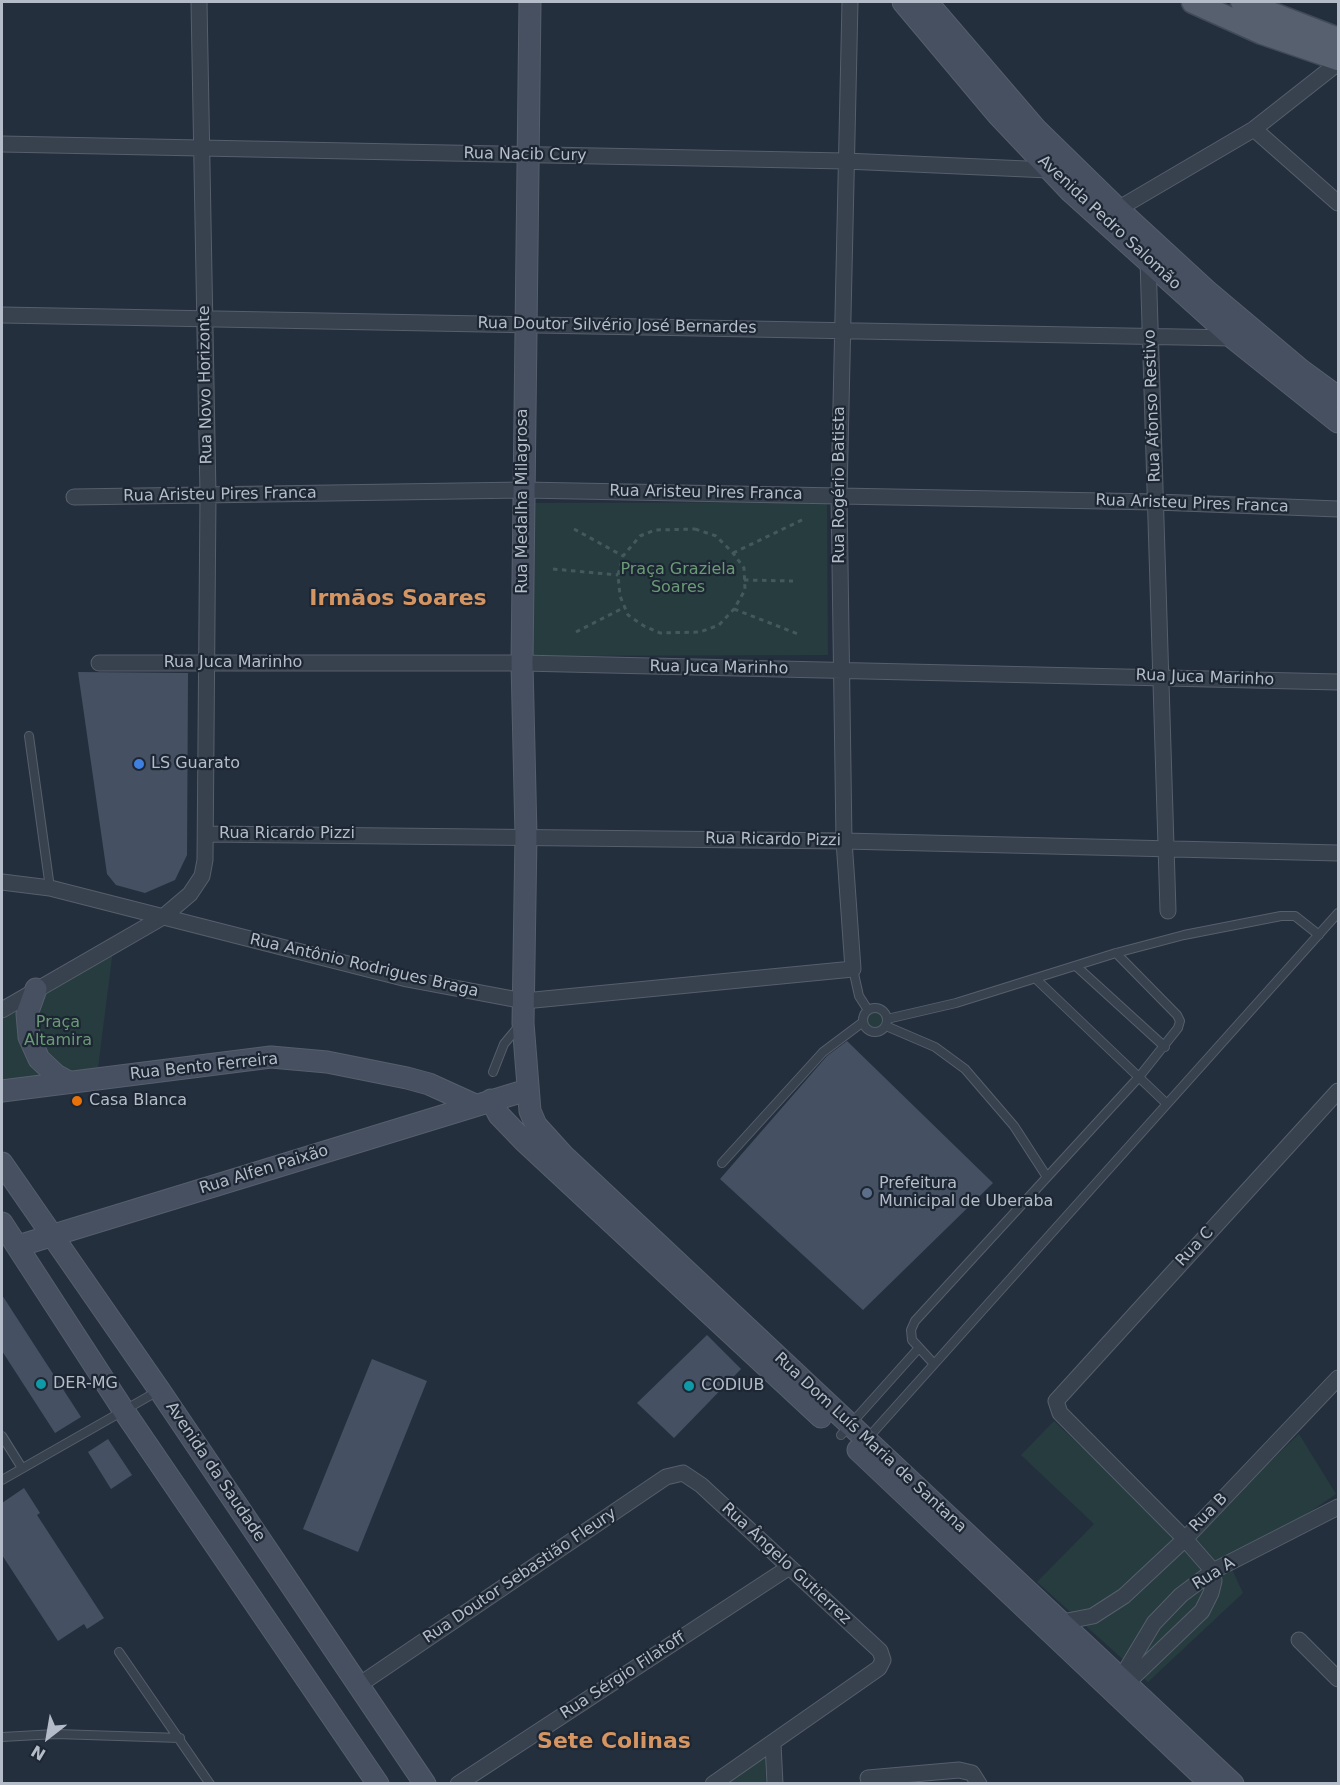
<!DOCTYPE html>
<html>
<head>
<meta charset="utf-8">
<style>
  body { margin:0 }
  #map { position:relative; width:1340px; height:1785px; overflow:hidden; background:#242f3e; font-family:"DejaVu Sans",sans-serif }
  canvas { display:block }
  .frame { position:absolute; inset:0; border:3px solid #b4bcc9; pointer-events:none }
  .north { position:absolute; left:18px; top:1707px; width:60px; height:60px; -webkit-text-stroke:4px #1d2633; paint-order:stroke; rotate:211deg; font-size:16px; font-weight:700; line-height:24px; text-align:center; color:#b4bcc9 }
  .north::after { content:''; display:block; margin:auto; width:21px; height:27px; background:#b4bcc9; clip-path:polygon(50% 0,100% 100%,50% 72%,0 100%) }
</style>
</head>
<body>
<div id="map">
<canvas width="1340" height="1785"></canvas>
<div class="frame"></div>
<div class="north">N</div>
</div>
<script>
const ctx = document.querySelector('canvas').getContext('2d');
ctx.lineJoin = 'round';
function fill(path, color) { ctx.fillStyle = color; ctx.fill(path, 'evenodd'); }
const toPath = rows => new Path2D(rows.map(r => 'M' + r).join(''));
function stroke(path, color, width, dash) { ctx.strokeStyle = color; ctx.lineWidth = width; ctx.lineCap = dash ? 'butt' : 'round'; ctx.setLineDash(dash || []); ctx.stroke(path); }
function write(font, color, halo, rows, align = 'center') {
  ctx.font = font + ' "DejaVu Sans",sans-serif'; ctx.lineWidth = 4.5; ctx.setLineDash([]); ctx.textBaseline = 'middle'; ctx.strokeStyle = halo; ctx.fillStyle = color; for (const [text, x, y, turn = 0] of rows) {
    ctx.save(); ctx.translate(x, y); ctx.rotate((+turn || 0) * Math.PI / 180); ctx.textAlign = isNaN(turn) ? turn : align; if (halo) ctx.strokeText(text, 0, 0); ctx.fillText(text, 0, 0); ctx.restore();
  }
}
const green = toPath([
  [827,502,828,655,528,656,527,503],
  [113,950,98,1068,2,1083,2,1016],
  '864 1020a11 11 0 1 1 22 0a11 11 0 1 1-22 0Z',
  [1054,1421,1174,1533,1196,1531,1299,1434,1336,1494,1231,1567,1243,1593,1148,1682,1037,1582,1094,1524,1021,1455],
  [765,1757,766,1783,725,1783]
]);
const building = toPath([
  [78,672,188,673,187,855,175,880,145,893,116,885,107,874],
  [847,1041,993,1183,863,1310,720,1179,827,1056],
  [2,1295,81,1417,55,1433,2,1351],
  [707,1335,741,1369,674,1438,637,1403],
  [372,1359,427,1381,358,1552,303,1529],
  [108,1439,132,1475,111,1489,88,1452],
  [24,1488,40,1513,37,1515,104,1618,87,1629,84,1624,58,1641,2,1555,2,1503]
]);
const path = toPath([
  [574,529,623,556],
  [695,529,716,536,733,553,744,568,745,590,734,609,719,625,700,632,660,633,644,626,628,615,620,596,618,575,623,556,640,536,655,530,695,529],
  [733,553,804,519],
  [553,569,618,575],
  [744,580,793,581],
  [734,609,798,634],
  [576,632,625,607]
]);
const lane = toPath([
  [29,736,50,888],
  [1076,966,1165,1047],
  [853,969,859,996,868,1010],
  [1036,979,1167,1104],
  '863 1020a12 12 0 1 1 24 0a12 12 0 1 1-24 0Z',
  [887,1019,956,1003,1116,953,1184,935,1281,916,1295,916,1319,935],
  [886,1026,935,1047,965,1069,1014,1126,1047,1177],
  [493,1072,504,1044,519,1026],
  [722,1163,823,1052,863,1022],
  [934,1364,912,1340,911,1330,915,1321,1139,1077,1178,1028,1180,1021,1177,1015,1116,953],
  [841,1435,918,1349],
  [2,1436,22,1468],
  [868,1438,1338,913],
  [2,1480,158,1391],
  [119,1652,210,1784],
  [2,1737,56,1734,180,1738]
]);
const street = toPath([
  [1254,129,1338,203],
  [2,144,845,161,1049,170],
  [1111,213,1254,129,1338,63],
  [1148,260,1168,911],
  [2,315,1233,338],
  [74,497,523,490,1156,502,1338,509],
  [99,663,522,663,1338,682],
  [207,834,844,841,1338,853],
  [2,882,50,888,407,979,524,1001,853,969,844,841,839,495,850,2],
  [2,1010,163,917,190,894,202,876,205,860,208,495,199,2],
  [1062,1622,1093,1616,1124,1596,1185,1539,1338,1378],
  [1299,1640,1338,1679],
  [1121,1678,1154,1623,1181,1595,1213,1571,1338,1507],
  [1127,1683,1202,1611,1211,1593,1214,1581,1213,1571,1185,1539,1060,1413,1056,1401,1338,1091],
  [359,1685,666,1477,683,1473,701,1485,880,1651,883,1660,879,1668,713,1784],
  [773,1744,775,1784],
  [868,1778,959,1770,972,1773,979,1784],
  [458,1784,788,1568]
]);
const secondary = toPath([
  [530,2,522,663,526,836,523,1023,530,1111,536,1125,564,1156,1233,1784],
  [903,2,998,115,1071,192,1233,338,1338,422],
  [927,2,1036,129,1118,209,1206,290,1301,370,1338,397],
  [36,989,27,1014,29,1037,39,1059,56,1075,67,1081],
  [2,1091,271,1057,327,1062,407,1078,429,1084,473,1104],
  [491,1100,499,1115,524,1141,821,1417],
  [2,1163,160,1391,425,1784],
  [2,1223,124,1411,378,1784],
  [18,1246,527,1090],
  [858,1450,1211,1784]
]);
const primary = toPath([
  [1193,2,1262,33,1338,59],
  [1242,2,1338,39]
]);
const markers = [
  [139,764,6,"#3f7fe0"],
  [77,1101,6,"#e8710a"],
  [867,1193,6,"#5c6f8a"],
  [41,1384,6,"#0f9aa8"],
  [689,1386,6,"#0f9aa8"]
];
const streetNames = [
  ["Rua Nacib Cury",525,155,1],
  ["Avenida Pedro Salomão",1109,223,43],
  ["Rua Doutor Silvério José Bernardes",617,326,1],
  ["Rua Novo Horizonte",206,385,-91],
  ["Rua Afonso Restivo",1153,406,-92],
  ["Rua Rogério Batista",840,485,-90],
  ["Rua Aristeu Pires Franca",706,493,1],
  ["Rua Aristeu Pires Franca",220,495,-1],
  ["Rua Medalha Milagrosa",523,501,-90],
  ["Rua Aristeu Pires Franca",1192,504,2],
  ["Rua Juca Marinho",233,663],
  ["Rua Juca Marinho",719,668,1],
  ["Rua Juca Marinho",1205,678,2],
  ["Rua Ricardo Pizzi",287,834],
  ["Rua Ricardo Pizzi",773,840,1],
  ["Rua Antônio Rodrigues Braga",364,966,13],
  ["Rua Bento Ferreira",204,1067,-6],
  ["Rua Alfen Paixão",264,1170,-17],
  ["Rua C",1195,1247,-47],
  ["Rua Dom Luís Maria de Santana",870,1443,43],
  ["Avenida da Saudade",215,1472,56],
  ["Rua B",1209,1513,-46],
  ["Rua Ângelo Gutierrez",786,1564,43],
  ["Rua A",1214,1574,-32],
  ["Rua Doutor Sebastião Fleury",520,1576,-34],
  ["Rua Sérgio Filatoff",623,1676,-33]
];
const parkNames = [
  ["Praça Graziela",678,570],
  ["Soares",678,588],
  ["Praça",58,1023],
  ["Altamira",58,1041]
];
const poiNames = [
  ["LS Guarato",151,764],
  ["Casa Blanca",89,1101],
  ["Prefeitura",879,1184],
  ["Municipal de Uberaba",879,1202],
  ["DER-MG",53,1384],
  ["CODIUB",701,1386]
];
const districtNames = [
  ["Irmãos Soares",398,599],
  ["Sete Colinas",614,1742]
];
fill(green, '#263c3f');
fill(building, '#455162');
stroke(lane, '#565f6c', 10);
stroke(street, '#565f6c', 17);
stroke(secondary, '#565f6c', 23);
stroke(primary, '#414a57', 25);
stroke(path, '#44595c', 3, [4.5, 4.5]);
stroke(lane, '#38414e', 8);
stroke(street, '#38414e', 15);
stroke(secondary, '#465061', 21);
stroke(primary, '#56606e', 22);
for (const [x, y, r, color] of markers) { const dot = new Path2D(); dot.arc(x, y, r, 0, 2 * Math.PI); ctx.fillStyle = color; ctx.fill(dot); stroke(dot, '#1d2633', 2); }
write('16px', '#b4bcc9', '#1d2633', streetNames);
write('16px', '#6b9a76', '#1d2633', parkNames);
write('16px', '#b4bcc9', '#1d2633', poiNames, 'left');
write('bold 22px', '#d59563', '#1d2633', districtNames);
</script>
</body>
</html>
